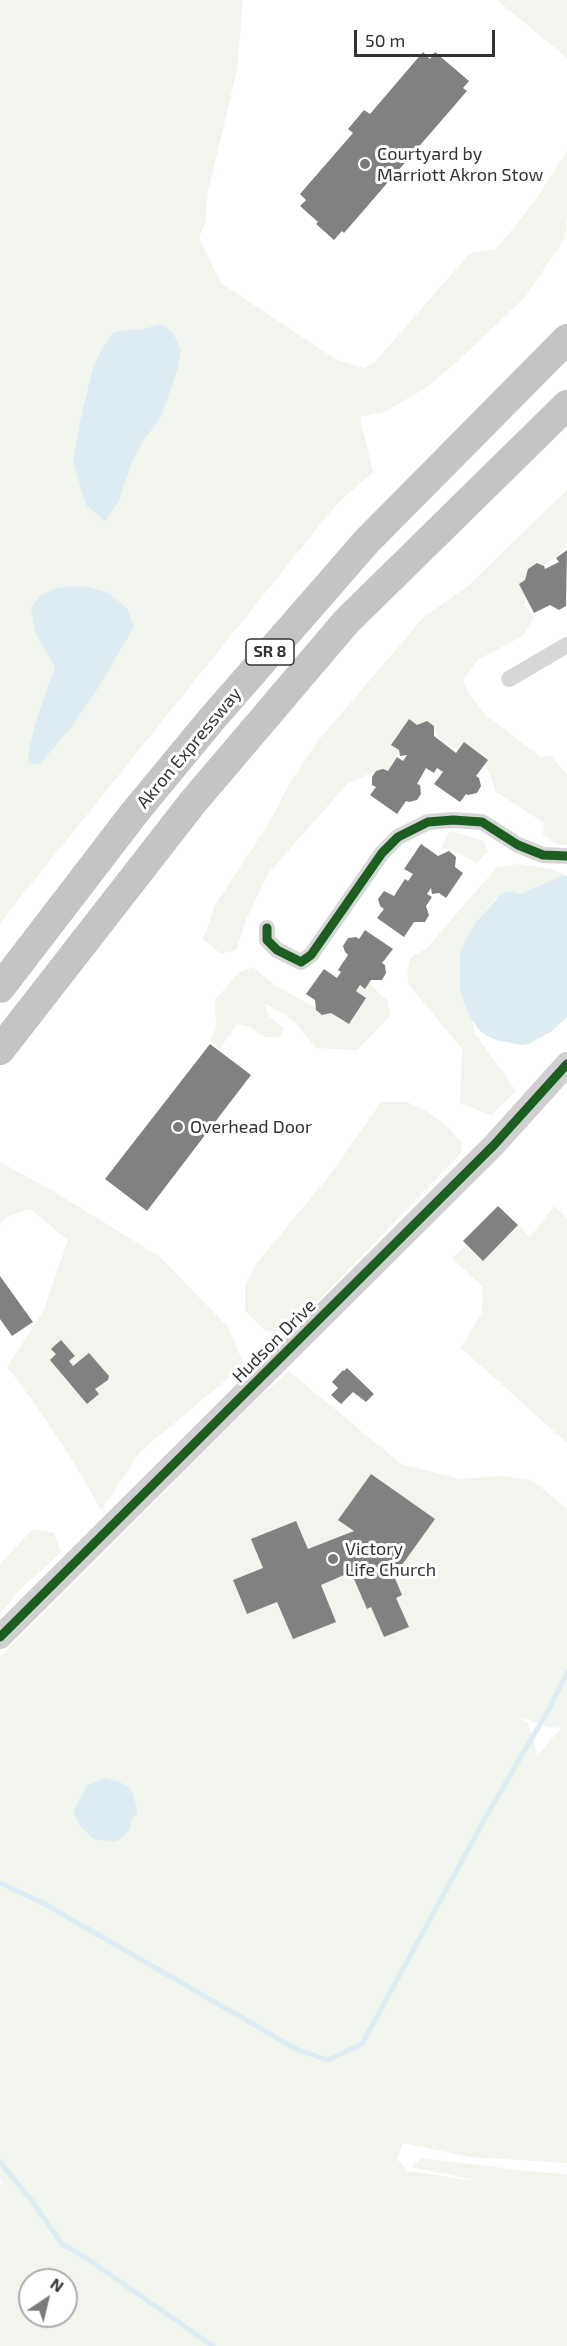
<!DOCTYPE html>
<html>
<head>
<meta charset="utf-8">
<style>
  body { margin:0 }
  #map { position:relative; width:567px; height:2346px; overflow:hidden; background:#fff; font-family:"Exo 2",sans-serif }
  canvas { display:block }
  .north { position:absolute; left:18px; top:2268px; width:60px; height:60px; box-sizing:border-box; background:#fff; border:2px solid #adadad; border-radius:50%; rotate:35deg; font-size:16px; font-weight:700; line-height:24px; text-align:center; color:#333 }
  .north::after { content:''; display:block; margin:auto; width:21px; height:27px; background:#7a7a7a; clip-path:polygon(50% 0,100% 100%,50% 72%,0 100%) }
  .scale { position:absolute; left:354px; top:30px; width:141px; height:27px; box-sizing:border-box; border:3px solid #333; border-top:0; padding-left:8px; font-size:18px; line-height:21px; white-space:nowrap; color:#333; -webkit-text-stroke:4px #fff; paint-order:stroke }
</style>
</head>
<body>
<div id="map">
<canvas width="567" height="2346"></canvas>
<div class="north">N</div>
<div class="scale">50 m</div>
</div>
<script>
const ctx = document.querySelector('canvas').getContext('2d');
ctx.lineJoin = 'round';
function fill(path, color) { ctx.fillStyle = color; ctx.fill(path, 'evenodd'); }
const toPath = rows => new Path2D(rows.map(r => 'M' + r).join(''));
function stroke(path, color, width, dash) { ctx.strokeStyle = color; ctx.lineWidth = width; ctx.lineCap = dash ? 'butt' : 'round'; ctx.setLineDash(dash || []); ctx.stroke(path); }
function write(font, color, halo, rows, align = 'center') {
  ctx.font = font + ' "Exo 2",sans-serif'; ctx.lineWidth = 6; ctx.setLineDash([]); ctx.textBaseline = 'middle'; ctx.strokeStyle = halo; ctx.fillStyle = color; for (const [text, x, y, turn = 0] of rows) {
    ctx.save(); ctx.translate(x, y); ctx.rotate((+turn || 0) * Math.PI / 180); ctx.textAlign = isNaN(turn) ? turn : align; if (halo) ctx.strokeText(text, 0, 0); ctx.fillText(text, 0, 0); ctx.restore();
  }
}
const green = toPath([
  [0,0,243,0,237,70,208,192,205,223,199,238,221,283,337,360,364,368,374,363,470,253,496,249,532,205,567,151,567,217,565,238,526,296,457,362,424,389,384,412,360,417,373,472,336,505,11,909,0,925],
  [497,0,567,0,567,58],
  [567,490,567,546,531,580,524,605,534,617,523,636,479,659,463,679,468,692,485,714,540,757,551,756,567,774,567,845,558,845,543,835,544,823,496,792,489,772,475,753,458,751,437,736,434,726,391,745,399,750,388,771,376,771,348,783,267,875,247,918,236,950,221,954,203,939,215,905,269,823,288,786,317,742,423,618,469,585],
  [452,831,483,841,488,851,477,863,460,854,446,849,441,850,448,833],
  [519,864,555,870,565,876,521,894,511,891,496,898,477,921,460,982,460,990,473,1021,474,1032,516,1091,491,1115,460,1103,462,1049,409,985,407,974,410,958,426,949,497,867],
  [252,967,281,989,315,1007,322,1015,331,1013,349,1024,366,999,356,991,360,985,365,988,369,983,387,1000,390,1016,357,1050,316,1048,295,1022,274,1008,264,1004,268,1015,284,1029,279,1038,265,1037,250,1027,237,1024,219,1050,210,1040,216,1029,215,1000,238,973],
  [381,1102,407,1102,428,1112,450,1129,462,1143,461,1153,291,1329,284,1334,264,1330,245,1311,245,1286,256,1264,329,1176],
  [0,1162,48,1188,159,1256,228,1327,244,1365,141,1451,101,1510,71,1458,33,1401,7,1367,43,1312,68,1240,30,1209,6,1217,0,1225],
  [554,1206,567,1218,567,1443,461,1348,482,1312,483,1287,452,1258,467,1245,483,1260,518,1225,530,1237],
  [289,1371,401,1464,460,1479,502,1476,531,1480,567,1508,567,2163,470,2157,403,2143,397,2159,408,2171,484,2182,411,2167,422,2158,536,2172,567,2174,567,2346,0,2346,0,2185,2,2181,0,2179,0,1657,255,1401],
  [517,1716,550,1728,562,1727,538,1755,528,1723],
  [30,2280,66,2280,66,2316,30,2316],
  [33,1529,54,1533,61,1552,19,1591,0,1614,0,1564]
]);
const water = toPath([
  [161,324,172,332,181,349,178,368,161,417,143,441,131,464,118,503,105,521,86,505,73,462,81,418,93,368,101,351,114,332,143,329],
  [72,586,89,587,108,593,127,608,134,627,98,688,72,726,41,763,34,765,28,762,29,749,36,721,55,667,35,632,31,608,40,596,57,588],
  [562,876,567,876,567,1017,552,1031,529,1044,522,1045,496,1040,487,1036,480,1031,469,1015,460,990,460,954,467,937,477,921,502,893,511,891,521,894],
  [105,1778,120,1782,129,1788,133,1793,137,1811,137,1814,131,1821,130,1830,116,1842,93,1839,81,1827,73,1812,87,1785]
]);
const stream = toPath([
  [0,1883,43,1903,298,2050,328,2060,362,2044,488,1813,549,1709,567,1673],
  [0,2162,32,2201,62,2244,86,2258,213,2346]
]);
const building = toPath([
  [423,52,430,59,435,52,469,81,463,88,467,91,344,233,342,231,334,240,316,224,318,222,300,206,306,200,300,194,353,133,348,129,364,110,370,114],
  [567,550,566,606,559,610,550,605,534,613,519,584,525,580,528,569,537,563,544,566,545,569,559,562,556,558],
  [409,719,417,725,427,721,434,726,434,736,456,753,464,742,488,760,476,776,479,778,481,786,477,793,468,795,466,794,460,802,434,784,443,772,437,768,434,773,426,768,417,784,420,785,421,794,417,800,409,802,406,801,397,814,370,795,376,787,372,785,372,777,376,771,383,769,388,771,397,757,403,761,407,755,400,756,399,750,391,745],
  [421,844,438,856,449,851,456,857,455,867,463,873,446,898,439,893,432,894,431,888,427,894,432,897,426,906,429,915,425,922,414,922,404,937,377,918,384,909,380,906,378,899,384,891,394,896,405,879,408,881,413,874,404,869],
  [365,930,393,949,382,963,385,965,386,973,382,980,371,980,365,989,360,985,356,991,366,998,349,1024,331,1013,322,1015,316,1010,315,1000,306,994,324,969,337,978,341,972,338,970,348,955,345,952,343,946,348,938,356,937,359,939],
  [210,1044,251,1075,147,1211,105,1179],
  [498,1206,518,1225,483,1261,463,1241],
  [0,1276,33,1322,12,1336,0,1319],
  [61,1340,75,1356,69,1361,73,1366,89,1353,109,1376,108,1380,95,1389,99,1394,87,1404,50,1360,56,1354,51,1349],
  [347,1368,374,1394,366,1402,353,1392,341,1404,331,1395,338,1388,332,1382,343,1370,344,1371],
  [371,1474,435,1519,394,1576,402,1595,396,1598,409,1627,384,1637,371,1607,367,1609,351,1572,321,1585,336,1622,293,1639,277,1602,247,1614,233,1580,263,1568,251,1539,296,1521,308,1549,354,1531,338,1520]
]);
const street = toPath([
  [509,679,567,645],
  [267,928,267,940,277,950,301,962,311,955,382,853,398,837,428,822,453,820,482,822,518,845,543,855,567,856]
]);
const secondary = toPath([
  [0,1637,494,1145,567,1064]
]);
const highway = toPath([
  [0,988,135,812,211,720,367,541,567,339],
  [0,1050,193,802,346,622,567,405]
]);
const cycleway = toPath([
  [267,928,267,940,277,950,301,962,311,955,382,853,398,837,428,822,453,820,482,822,518,845,543,855,567,856],
  [0,1637,494,1145,567,1064]
]);
const markers = [
  [365,164,6,"#7a7a7a"],
  [178,1127,6,"#7a7a7a"],
  [333,1559,6,"#7a7a7a"]
];
const shields = [
  [270,652,48]
];
const shieldNames = [
  ["SR 8",270,652]
];
const poiNames = [
  ["Courtyard by",377,154],
  ["Marriott Akron Stow",377,175],
  ["Overhead Door",190,1127],
  ["Victory",345,1549],
  ["Life Church",345,1570]
];
const streetNames = [
  ["Akron Expressway",189,748,-50],
  ["Hudson Drive",274,1341,-45]
];
fill(green, '#f1f5ed');
fill(water, '#ddebf3');
stroke(stream, '#ddebf3', 5);
fill(building, '#818181');
stroke(street, '#d7d7d7', 16);
stroke(secondary, '#d0d0d0', 24);
stroke(highway, '#c4c4c4', 30);
stroke(cycleway, '#1b5e20', 9);
for (const [x, y, r, color] of markers) { const dot = new Path2D(); dot.arc(x, y, r, 0, 2 * Math.PI); ctx.fillStyle = color; ctx.fill(dot); stroke(dot, '#fff', 2); }
for (const [x, y, w] of shields) { const box = new Path2D(); box.roundRect(x - w / 2, y - 13, w, 26, 4.5); ctx.fillStyle = '#fff'; ctx.fill(box); stroke(box, '#333', 1.5); }
write('bold 16px', '#333', null, shieldNames);
write('18px', '#333', '#fff', poiNames, 'left');
write('18px', '#333', '#fff', streetNames);
</script>
</body>
</html>
